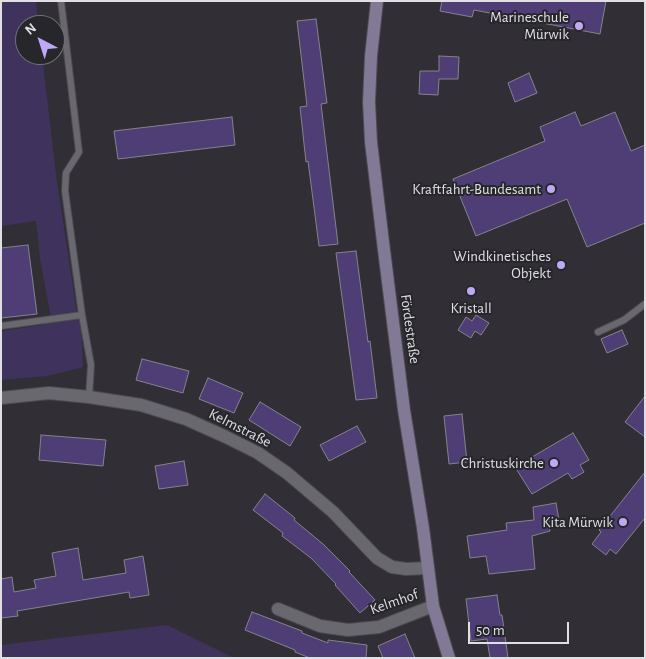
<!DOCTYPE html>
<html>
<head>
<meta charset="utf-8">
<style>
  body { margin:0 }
  #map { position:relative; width:646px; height:659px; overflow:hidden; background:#312f35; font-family:"Alegreya Sans",sans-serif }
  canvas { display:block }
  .frame { position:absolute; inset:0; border:2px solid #e0dfe3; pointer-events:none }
  .north { position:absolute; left:15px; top:15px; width:50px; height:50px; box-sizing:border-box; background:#27262b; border:1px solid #717075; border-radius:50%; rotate:320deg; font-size:14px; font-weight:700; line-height:20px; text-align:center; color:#e0dfe3 }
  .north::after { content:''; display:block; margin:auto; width:18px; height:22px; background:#bea9f5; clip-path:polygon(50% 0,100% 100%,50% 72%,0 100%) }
  .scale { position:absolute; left:468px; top:622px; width:101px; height:22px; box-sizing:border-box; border:2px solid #e0dfe3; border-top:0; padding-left:6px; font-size:15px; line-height:18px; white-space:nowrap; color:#e0dfe3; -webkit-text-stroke:4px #27262b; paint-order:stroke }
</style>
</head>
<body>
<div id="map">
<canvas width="646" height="659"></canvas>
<div class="frame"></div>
<div class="north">N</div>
<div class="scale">50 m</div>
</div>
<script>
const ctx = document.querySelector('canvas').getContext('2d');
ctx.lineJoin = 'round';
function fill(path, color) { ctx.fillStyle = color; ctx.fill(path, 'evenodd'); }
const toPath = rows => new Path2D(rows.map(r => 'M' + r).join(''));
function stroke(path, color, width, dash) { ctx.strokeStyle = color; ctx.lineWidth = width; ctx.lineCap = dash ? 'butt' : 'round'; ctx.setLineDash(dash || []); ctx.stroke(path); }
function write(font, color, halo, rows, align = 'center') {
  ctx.font = font + ' "Alegreya Sans",sans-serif'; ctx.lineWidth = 4; ctx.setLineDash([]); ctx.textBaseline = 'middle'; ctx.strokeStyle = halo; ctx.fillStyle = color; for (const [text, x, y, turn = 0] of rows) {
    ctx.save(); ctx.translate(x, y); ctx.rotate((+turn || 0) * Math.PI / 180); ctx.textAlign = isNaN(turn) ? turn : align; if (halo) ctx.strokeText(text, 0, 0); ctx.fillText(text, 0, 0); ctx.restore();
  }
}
const green = toPath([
  [1,1,36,1,38,25,25,25,25,55,42,55,56,175,76,307,81,328,83,367,48,376,1,380,2,331,42,325,51,318,40,259,36,221,1,226],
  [167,625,234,658,1,658,1,645]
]);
const building = toPath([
  [442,1,606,1,600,34,474,10,472,17,440,11,442,1],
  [316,19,327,103,321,104,338,244,319,246,308,161,306,162,300,107,307,106,297,21,316,19],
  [439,56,459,57,458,79,439,79,438,95,419,94,420,71,439,71,439,56],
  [529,73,537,93,515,102,508,83,529,73],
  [575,112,581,126,615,112,631,151,645,145,645,223,587,247,567,199,476,236,453,179,545,141,540,127,575,112],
  [232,117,235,145,118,159,114,131,232,117],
  [28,245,37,314,1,318,1,248,28,245],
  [356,251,368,342,370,341,377,398,356,400,336,253,356,251],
  [476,315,489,323,481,335,475,331,471,338,458,330,466,317,472,321,476,315],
  [622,330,628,344,607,353,601,339,622,330],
  [142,359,189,371,183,393,136,380,142,359],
  [208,378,243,393,234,413,199,399,208,378],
  [645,396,645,437,625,422,645,396],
  [260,402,301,427,290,446,249,420,260,402],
  [462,414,467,462,449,464,444,416,462,414],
  [357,426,366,442,329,461,320,445,357,426],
  [573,433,589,460,580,465,584,472,572,479,568,473,532,494,515,467,573,433],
  [41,435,106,440,103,466,39,460,41,435],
  [184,461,188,485,159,489,155,466,184,461],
  [645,472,645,518,616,554,610,549,606,555,592,544,601,532,599,530,645,472],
  [265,494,295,518,294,520,323,544,350,571,349,572,375,600,360,613,335,585,336,584,311,558,282,536,283,533,253,510,265,494],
  [556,503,559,520,548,522,550,531,532,536,535,569,489,574,486,556,470,558,467,536,507,530,506,523,534,520,533,507,556,503],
  [78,548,83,580,126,573,124,560,143,556,149,595,130,598,129,592,17,611,18,616,1,618,1,579,12,577,14,592,36,588,34,580,56,576,52,553,78,548],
  [497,595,500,615,502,615,508,658,490,658,487,639,471,641,466,599,497,595],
  [252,612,302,631,302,633,328,643,328,640,367,645,366,658,310,658,295,652,295,650,245,630,252,612],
  [405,634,415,658,383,658,378,646,405,634]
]);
const service = toPath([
  [61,1,79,152,66,173,65,191,82,315],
  [1,326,82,315,91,365,89,397],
  [598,332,624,320,645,304]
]);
const minor = toPath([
  [1,398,49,393,89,397,141,405,186,419,226,437,258,453,287,473,333,512,377,558,392,567,406,569,428,568],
  [278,609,320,626,348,630,379,627,433,606]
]);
const secondary = toPath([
  [377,1,371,56,369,102,371,142,383,242,404,410,423,528,433,606,449,658]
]);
const markers = [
  [579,26,5,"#bea9f5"],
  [551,189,5,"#bea9f5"],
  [561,265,5,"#bea9f5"],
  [471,291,5,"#bea9f5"],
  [554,463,5,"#bea9f5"],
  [623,522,5,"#bea9f5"]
];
const poiNames = [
  ["Marineschule",569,17],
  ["Mürwik",569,34],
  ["Kraftfahrt-Bundesamt",541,189],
  ["Windkinetisches",551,256],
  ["Objekt",551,273],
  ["Kristall",471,308,"center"],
  ["Christuskirche",544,463],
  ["Kita Mürwik",613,522]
];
const streetNames = [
  ["Fördestraße",410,329,82],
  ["Kelmstraße",240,428,27],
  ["Kelmhof",394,602,-19]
];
fill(green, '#3f325c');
fill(building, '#4f3d76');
stroke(building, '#85838a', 1);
stroke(service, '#4d4b50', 8);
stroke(minor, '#4d4b50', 14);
stroke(secondary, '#4d4b50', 14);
stroke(service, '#6a686f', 6);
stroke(minor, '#6a686f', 12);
stroke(secondary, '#817995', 12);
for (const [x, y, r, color] of markers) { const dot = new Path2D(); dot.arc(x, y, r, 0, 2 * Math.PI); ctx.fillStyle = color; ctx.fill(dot); stroke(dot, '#27262b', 2); }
write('15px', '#e0dfe3', '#27262b', poiNames, 'right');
write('15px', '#e0dfe3', '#27262b', streetNames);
</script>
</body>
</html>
